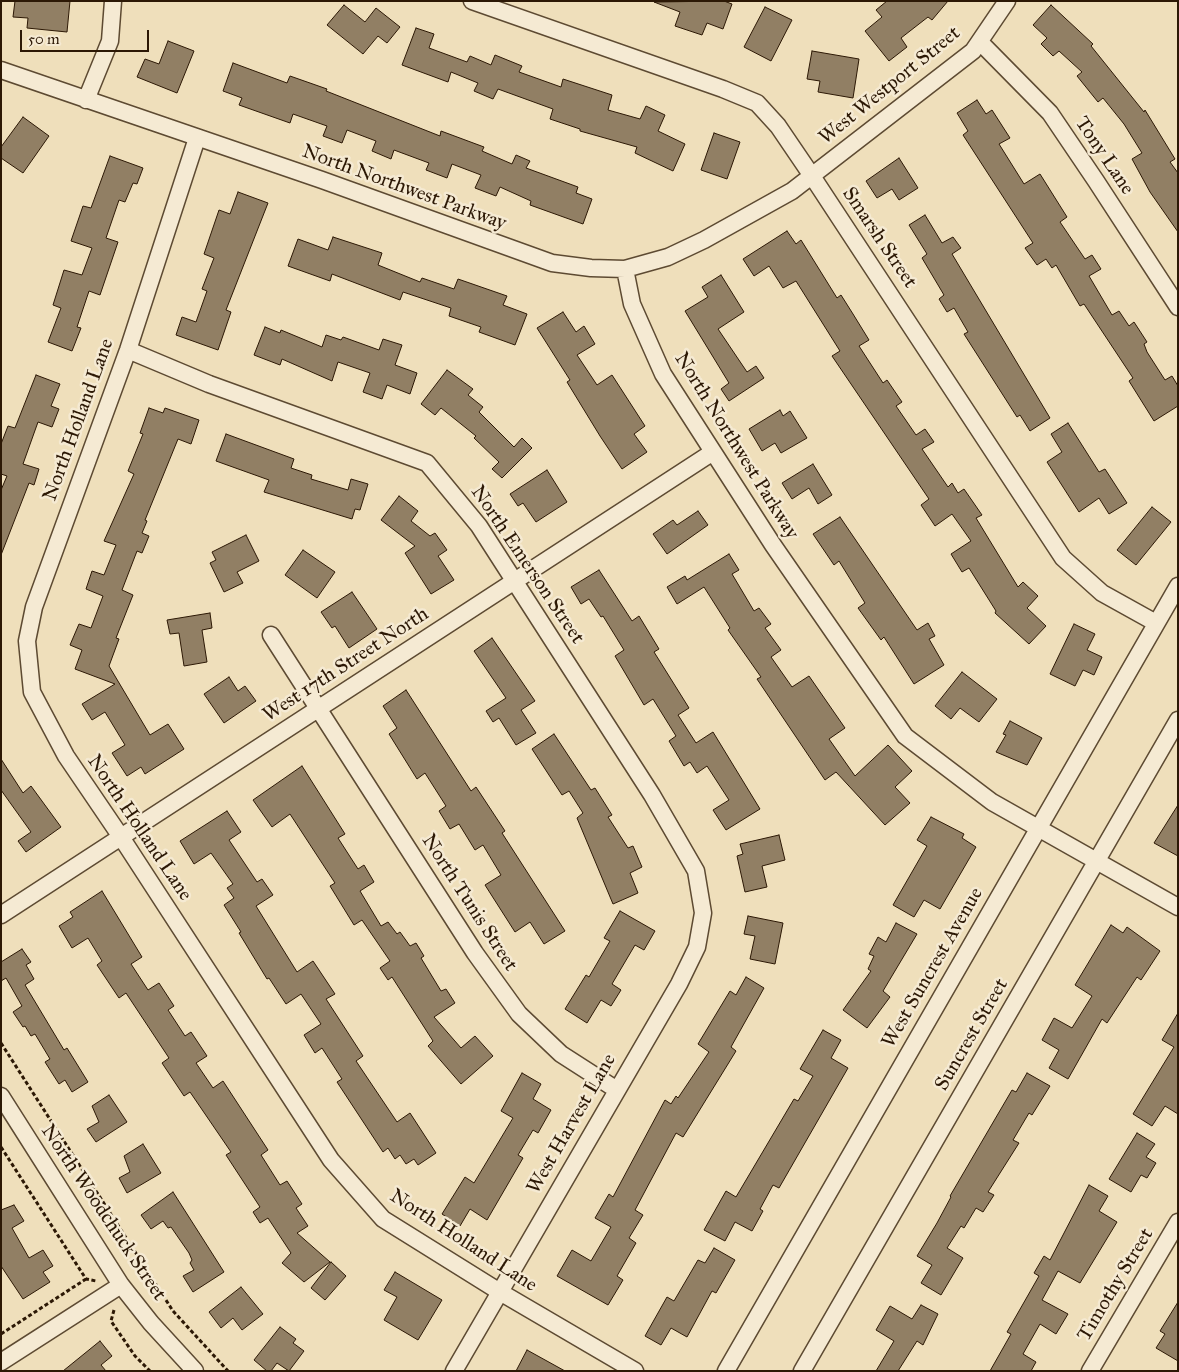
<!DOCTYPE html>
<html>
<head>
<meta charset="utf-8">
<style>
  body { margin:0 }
  #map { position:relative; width:1179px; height:1372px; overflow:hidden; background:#efdfbb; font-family:"IM FELL Great Primer",serif }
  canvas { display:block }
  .frame { position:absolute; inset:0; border:2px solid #2c1805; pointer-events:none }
  .scale { position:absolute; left:20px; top:30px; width:129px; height:22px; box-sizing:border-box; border:2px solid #2c1805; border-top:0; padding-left:6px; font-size:15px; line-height:18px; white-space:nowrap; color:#2c1805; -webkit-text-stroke:4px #f5ead3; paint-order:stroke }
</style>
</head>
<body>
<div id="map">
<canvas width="1179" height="1372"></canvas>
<div class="frame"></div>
<div class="scale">50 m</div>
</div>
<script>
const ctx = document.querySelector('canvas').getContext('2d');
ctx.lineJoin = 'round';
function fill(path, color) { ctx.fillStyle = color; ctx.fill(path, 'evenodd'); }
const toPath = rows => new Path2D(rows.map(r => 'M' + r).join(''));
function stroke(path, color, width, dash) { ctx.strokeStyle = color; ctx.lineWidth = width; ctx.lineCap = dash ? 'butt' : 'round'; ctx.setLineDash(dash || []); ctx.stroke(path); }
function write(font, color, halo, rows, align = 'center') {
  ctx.font = font + ' "IM FELL Great Primer",serif'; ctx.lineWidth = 5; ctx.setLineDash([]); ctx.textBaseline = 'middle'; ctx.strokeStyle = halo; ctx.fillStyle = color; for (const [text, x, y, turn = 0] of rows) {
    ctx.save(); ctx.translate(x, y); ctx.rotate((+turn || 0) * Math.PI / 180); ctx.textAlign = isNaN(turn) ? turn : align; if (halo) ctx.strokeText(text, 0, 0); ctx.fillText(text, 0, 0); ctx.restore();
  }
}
const building = toPath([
  [15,1,70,1,67,32,27,28,28,18,13,17,15,1],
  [724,1,732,4,723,29,707,23,702,35,675,26,680,12,654,2,724,1],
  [887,1,948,1,932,20,928,17,901,38,907,47,889,61,865,31,882,17,876,10,887,1],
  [344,5,365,22,376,8,400,27,387,43,378,36,363,54,327,25,344,5],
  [1051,5,1093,44,1091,46,1144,112,1145,110,1175,159,1170,162,1178,173,1178,232,1150,192,1132,159,1142,153,1124,124,1103,98,1098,102,1077,76,1082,72,1059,51,1053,56,1041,44,1047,38,1033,25,1051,5],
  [765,7,792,20,771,61,744,47,765,7],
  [416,28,434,34,429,48,467,62,470,56,491,65,495,55,522,66,519,72,561,87,563,79,612,95,608,110,640,119,646,106,665,115,658,131,685,144,673,171,635,153,637,147,580,131,580,129,550,119,553,109,498,89,493,99,474,91,478,83,451,72,448,82,402,65,416,28],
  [168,41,194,51,177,93,137,77,145,59,159,64,168,41],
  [812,51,859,59,853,98,818,92,820,81,807,79,812,51],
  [233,63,287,83,290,76,327,89,326,91,440,136,441,131,484,147,482,151,512,164,516,155,530,161,526,168,578,187,576,193,592,199,583,224,530,205,531,201,500,187,496,196,475,188,481,175,452,164,447,178,426,170,429,163,394,150,391,159,372,151,376,141,347,130,342,143,323,136,327,126,293,114,290,123,239,105,242,98,223,91,233,63],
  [977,100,986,114,992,110,1010,138,999,144,1024,184,1040,174,1067,217,1060,222,1085,259,1092,255,1101,269,1089,276,1112,315,1119,311,1129,326,1134,322,1147,342,1144,344,1147,352,1165,380,1172,376,1178,386,1178,406,1154,421,1129,381,1133,378,1084,304,1080,306,1056,265,1052,268,1046,259,1037,265,1025,248,1033,243,963,135,968,131,957,113,977,100],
  [23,117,49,136,23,173,1,158,1,147,23,117],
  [714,133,740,142,727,179,701,170,714,133],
  [110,156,143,168,137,184,133,183,125,202,119,200,106,238,118,242,100,295,89,291,77,327,81,328,72,351,48,342,61,308,53,305,64,270,82,275,92,248,71,241,83,206,91,208,110,156],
  [899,158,918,188,899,200,892,189,877,198,866,181,899,158],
  [238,192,268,203,226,310,231,312,218,350,176,335,182,317,196,322,207,291,202,289,214,258,204,254,219,210,230,214,238,192],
  [925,215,942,243,953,237,961,248,952,254,1050,418,1030,431,1020,415,1017,417,964,334,968,332,954,308,947,312,939,299,944,295,922,258,927,254,909,225,925,215],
  [787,231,796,244,801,240,837,298,841,295,853,314,869,340,859,346,883,383,887,380,902,402,896,406,916,435,925,429,934,442,922,449,948,487,952,483,958,493,964,489,982,515,976,518,1018,587,1023,582,1038,596,1027,608,1046,626,1029,644,995,613,996,611,969,568,962,572,951,554,971,541,952,514,935,526,921,505,929,499,832,356,840,351,796,281,783,288,769,266,754,276,743,259,787,231],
  [333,237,382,253,378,265,420,282,422,278,454,289,458,279,507,296,503,305,527,314,515,345,479,332,481,327,449,316,451,308,403,292,400,300,332,274,330,281,288,266,298,239,328,250,333,237],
  [721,275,744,312,718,329,747,372,756,366,764,378,729,401,721,389,729,383,685,311,708,297,702,287,721,275],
  [563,312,576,332,584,326,595,344,577,355,597,385,612,375,645,426,634,434,647,452,622,469,600,436,567,382,570,380,537,328,563,312],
  [265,327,280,333,281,330,322,347,326,335,341,340,343,337,379,350,383,339,402,345,395,365,417,373,410,394,387,385,382,399,363,392,370,373,338,362,332,381,282,359,280,365,254,355,265,327],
  [447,370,473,389,468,395,483,407,479,412,514,447,522,438,532,448,502,478,492,469,499,462,474,438,476,436,441,408,435,415,421,404,447,370],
  [36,375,60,384,51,406,59,409,52,427,38,422,23,464,39,469,34,485,29,483,1,555,1,490,7,476,1,474,1,444,8,426,15,428,36,375],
  [149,408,163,413,165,408,199,420,191,444,178,439,145,520,147,521,142,533,149,536,142,553,137,551,122,590,133,595,116,638,119,639,109,666,150,735,168,724,184,749,145,774,141,767,127,776,112,753,125,745,105,712,92,720,82,704,115,684,75,669,82,650,70,645,79,624,91,628,103,596,86,589,92,571,104,575,116,545,104,541,134,474,128,471,143,434,140,433,149,408],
  [780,410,783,416,790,411,807,438,781,453,775,443,762,451,749,429,780,410],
  [1068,423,1099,472,1105,469,1127,503,1109,514,1099,498,1079,512,1047,462,1062,452,1051,434,1068,423],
  [226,434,294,459,291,468,312,475,311,479,348,490,351,479,368,484,360,510,355,509,352,519,264,492,269,480,216,461,226,434],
  [813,464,832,495,818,504,809,488,792,499,782,483,813,464],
  [547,470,567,502,536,522,523,503,518,506,510,494,547,470],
  [399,496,418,511,411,521,430,536,435,533,447,550,438,556,454,580,431,594,405,553,415,546,381,520,399,496],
  [1152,507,1171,522,1136,565,1117,550,1152,507],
  [698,511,708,525,667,554,653,534,673,520,677,525,698,511],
  [840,517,917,630,928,623,935,636,929,639,944,665,914,684,884,637,881,640,858,608,865,603,839,561,834,565,813,534,840,517],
  [246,535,259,561,237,572,243,583,224,592,210,563,216,560,212,552,246,535],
  [303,550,335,572,317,598,285,575,303,550],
  [729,554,739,570,732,574,754,611,759,608,771,624,765,628,781,650,771,657,792,687,809,676,845,728,829,739,855,776,888,745,912,771,895,787,910,803,885,825,836,772,825,780,757,679,761,677,728,630,730,628,704,587,677,604,667,587,685,576,687,580,729,554],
  [599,570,632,621,639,616,659,649,654,652,689,708,678,715,696,743,713,732,760,809,726,830,713,810,729,800,707,766,697,773,690,762,684,766,669,741,676,736,653,699,644,705,615,656,624,650,603,616,601,617,589,599,581,604,571,587,599,570],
  [352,592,377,629,349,648,335,626,332,628,321,612,352,592],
  [210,613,212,628,202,630,207,662,184,666,179,633,170,634,167,620,210,613],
  [1074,624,1095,634,1087,650,1102,657,1094,675,1083,670,1075,686,1050,674,1074,624],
  [492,638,535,701,521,710,536,733,516,745,499,718,493,722,486,711,506,698,474,651,492,638],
  [962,672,997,699,979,722,960,708,951,719,935,706,962,672],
  [229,677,238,691,245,686,256,701,224,723,204,694,229,677],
  [406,690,471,791,476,787,505,831,502,833,565,931,544,944,530,922,515,932,485,885,501,875,483,845,475,850,459,824,450,829,439,811,446,806,425,773,417,779,389,734,397,728,383,706,406,690],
  [1010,721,1042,738,1027,765,996,752,1006,735,1003,734,1010,721],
  [554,734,591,790,595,788,612,815,608,817,628,848,633,846,642,867,630,873,638,893,613,904,577,818,583,813,569,791,562,795,532,749,554,734],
  [1,759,23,793,31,786,61,827,26,852,18,841,31,832,1,790,1,759],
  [302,766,345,834,338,838,358,869,364,865,374,882,360,891,381,926,388,922,397,934,400,932,410,946,416,943,424,956,421,958,441,991,446,989,455,1003,434,1017,461,1048,475,1036,493,1056,461,1084,428,1046,433,1041,392,977,388,980,380,968,390,961,362,920,354,925,330,886,335,883,290,814,272,827,253,800,302,766],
  [1178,805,1178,856,1154,843,1178,805],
  [227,811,241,832,229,840,257,882,262,879,273,895,256,906,297,972,313,961,335,994,326,999,363,1056,356,1061,397,1122,410,1113,436,1153,418,1165,414,1159,406,1164,400,1155,395,1159,388,1148,383,1152,337,1082,342,1079,322,1048,315,1053,304,1035,321,1024,301,994,286,1004,269,978,267,979,239,933,241,932,224,905,234,898,227,888,233,884,211,853,194,864,180,841,227,811],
  [931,817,964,834,962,838,976,847,940,909,924,900,914,917,893,905,927,846,917,840,931,817],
  [779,835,785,860,762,866,767,887,745,892,737,856,743,854,740,844,779,835],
  [102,891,142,957,131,964,148,990,159,983,174,1006,168,1010,185,1036,191,1032,207,1056,196,1063,213,1088,223,1081,268,1150,261,1155,280,1185,287,1181,302,1204,296,1208,308,1226,297,1233,330,1262,304,1282,282,1263,291,1253,268,1218,260,1223,253,1212,260,1207,226,1155,231,1152,190,1092,184,1096,162,1063,169,1058,126,993,119,998,97,965,102,961,88,938,72,948,59,926,73,917,70,912,102,891],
  [620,911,655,931,644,950,635,945,612,984,621,990,611,1006,601,1000,587,1023,565,1009,586,975,589,977,610,941,604,938,620,911],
  [748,916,783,923,775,964,750,959,755,936,744,934,748,916],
  [896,923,917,934,883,991,890,997,867,1028,843,1010,871,971,868,969,874,956,869,954,878,937,886,942,896,923],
  [1111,925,1123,933,1127,927,1160,951,1141,980,1137,977,1107,1023,1102,1019,1068,1079,1049,1068,1059,1050,1042,1040,1054,1018,1072,1028,1092,996,1075,985,1111,925],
  [22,949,31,962,26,965,34,979,25,985,64,1050,67,1048,88,1082,72,1092,65,1080,59,1084,45,1062,50,1059,35,1034,31,1036,25,1026,23,1027,13,1012,22,1006,6,978,1,981,1,962,22,949],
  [746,977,764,988,731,1047,736,1051,683,1137,676,1133,635,1210,643,1215,629,1238,636,1243,617,1276,623,1280,608,1305,557,1276,572,1250,591,1261,611,1227,595,1218,609,1194,613,1197,665,1100,671,1104,676,1096,678,1098,709,1052,698,1044,730,991,736,995,746,977],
  [1178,1013,1178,1114,1165,1106,1152,1126,1133,1114,1174,1047,1162,1040,1178,1013],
  [823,1030,841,1040,831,1058,848,1068,779,1188,773,1185,760,1209,763,1211,752,1231,735,1222,725,1241,704,1230,726,1191,736,1197,794,1099,798,1101,813,1076,800,1069,823,1030],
  [522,1073,541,1084,533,1099,551,1110,538,1133,533,1130,518,1155,523,1158,487,1220,470,1209,460,1226,442,1214,465,1177,474,1183,513,1118,501,1111,522,1073],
  [1027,1073,1050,1086,1032,1115,1029,1113,1013,1140,1019,1143,988,1192,994,1195,983,1212,976,1208,964,1228,961,1226,947,1248,963,1258,941,1295,921,1283,932,1265,917,1256,937,1223,951,1197,950,1196,1012,1090,1016,1092,1027,1073],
  [109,1095,127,1122,96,1142,87,1129,99,1122,92,1106,109,1095],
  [1137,1133,1155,1144,1146,1157,1156,1163,1147,1178,1141,1175,1131,1192,1109,1179,1137,1133],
  [143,1144,161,1173,127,1193,119,1178,130,1172,124,1156,143,1144],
  [1089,1185,1108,1196,1099,1211,1117,1222,1080,1283,1058,1271,1042,1300,1068,1314,1056,1334,1040,1324,1023,1354,1036,1362,1031,1371,990,1371,1011,1334,1007,1332,1039,1276,1034,1273,1044,1256,1050,1260,1089,1185],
  [173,1192,224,1272,193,1292,183,1276,194,1270,190,1263,192,1260,189,1253,171,1227,168,1228,163,1221,151,1229,141,1215,173,1192],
  [14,1205,24,1221,12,1228,29,1258,43,1250,53,1266,43,1272,50,1282,23,1299,1,1266,1,1210,14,1205],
  [714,1248,735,1260,716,1293,712,1291,687,1337,671,1328,661,1345,645,1336,667,1297,674,1301,698,1260,705,1263,714,1248],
  [331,1262,346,1276,325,1300,311,1288,331,1262],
  [395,1272,442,1300,418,1340,384,1320,397,1297,384,1290,395,1272],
  [241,1287,263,1314,242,1330,233,1318,221,1328,209,1312,241,1287],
  [1178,1302,1178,1361,1156,1348,1165,1334,1160,1331,1178,1302],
  [921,1305,938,1314,923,1345,917,1341,898,1371,876,1371,894,1341,876,1330,890,1306,912,1319,921,1305],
  [280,1327,296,1339,293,1343,304,1351,289,1371,277,1363,271,1371,267,1371,254,1360,280,1327],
  [100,1341,112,1356,101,1365,106,1371,63,1371,100,1341],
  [527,1350,565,1371,516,1371,527,1350]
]);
const path = toPath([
  [1,1043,173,1311,228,1371],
  [1,1147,86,1279,96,1281],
  [114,1310,111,1321,135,1356,150,1371],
  [1,1334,86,1279]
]);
const minor = toPath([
  [472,1,723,89,757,103,778,126,812,176,1063,558,1102,593,1156,623],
  [980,42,1050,113,1096,181,1178,307],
  [1,70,322,180,552,263,591,268,625,269,668,257,704,240,792,191,973,51,1007,1],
  [86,100,110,41,113,1],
  [197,138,128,350,34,607,27,641,32,692,66,756,121,837,331,1160,383,1219,500,1292,635,1371],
  [625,269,632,304,663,374,773,545,905,736,992,802,1178,907],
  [128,350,209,384,427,463,479,526,652,795,696,871,703,913,697,947,679,984,454,1371],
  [271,635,475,953,519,1014,561,1054,617,1090],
  [1,915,713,452],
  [1,1096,121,1285,151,1323,195,1371],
  [1,1362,121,1285],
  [726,1371,1178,586],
  [802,1371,1178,720],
  [1090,1371,1178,1222]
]);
const streetNames = [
  ["West Westport Street",890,86,-39],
  ["Tony Lane",1104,156,56],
  ["North Northwest Parkway",404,188,20],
  ["Smarsh Street",879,238,56],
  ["North Holland Lane",79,420,-70],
  ["North Northwest Parkway",736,446,58],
  ["North Emerson Street",527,565,56],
  ["West 17th Street North",346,665,-33],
  ["North Holland Lane",139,828,56],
  ["North Tunis Street",469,903,57],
  ["West Suncrest Avenue",933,968,-60],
  ["Suncrest Street",972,1035,-60],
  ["West Harvest Lane",572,1124,-60],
  ["North Woodchuck Street",103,1213,56],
  ["North Holland Lane",463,1241,33],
  ["Timothy Street",1116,1285,-59]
];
fill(building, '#917f64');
stroke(building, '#2c1805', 1);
stroke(minor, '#5d4a32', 19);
stroke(path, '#2c1805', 3, [4, 2.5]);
stroke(minor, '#f5ead3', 16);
write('20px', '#2c1805', '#f5ead3', streetNames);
</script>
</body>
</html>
